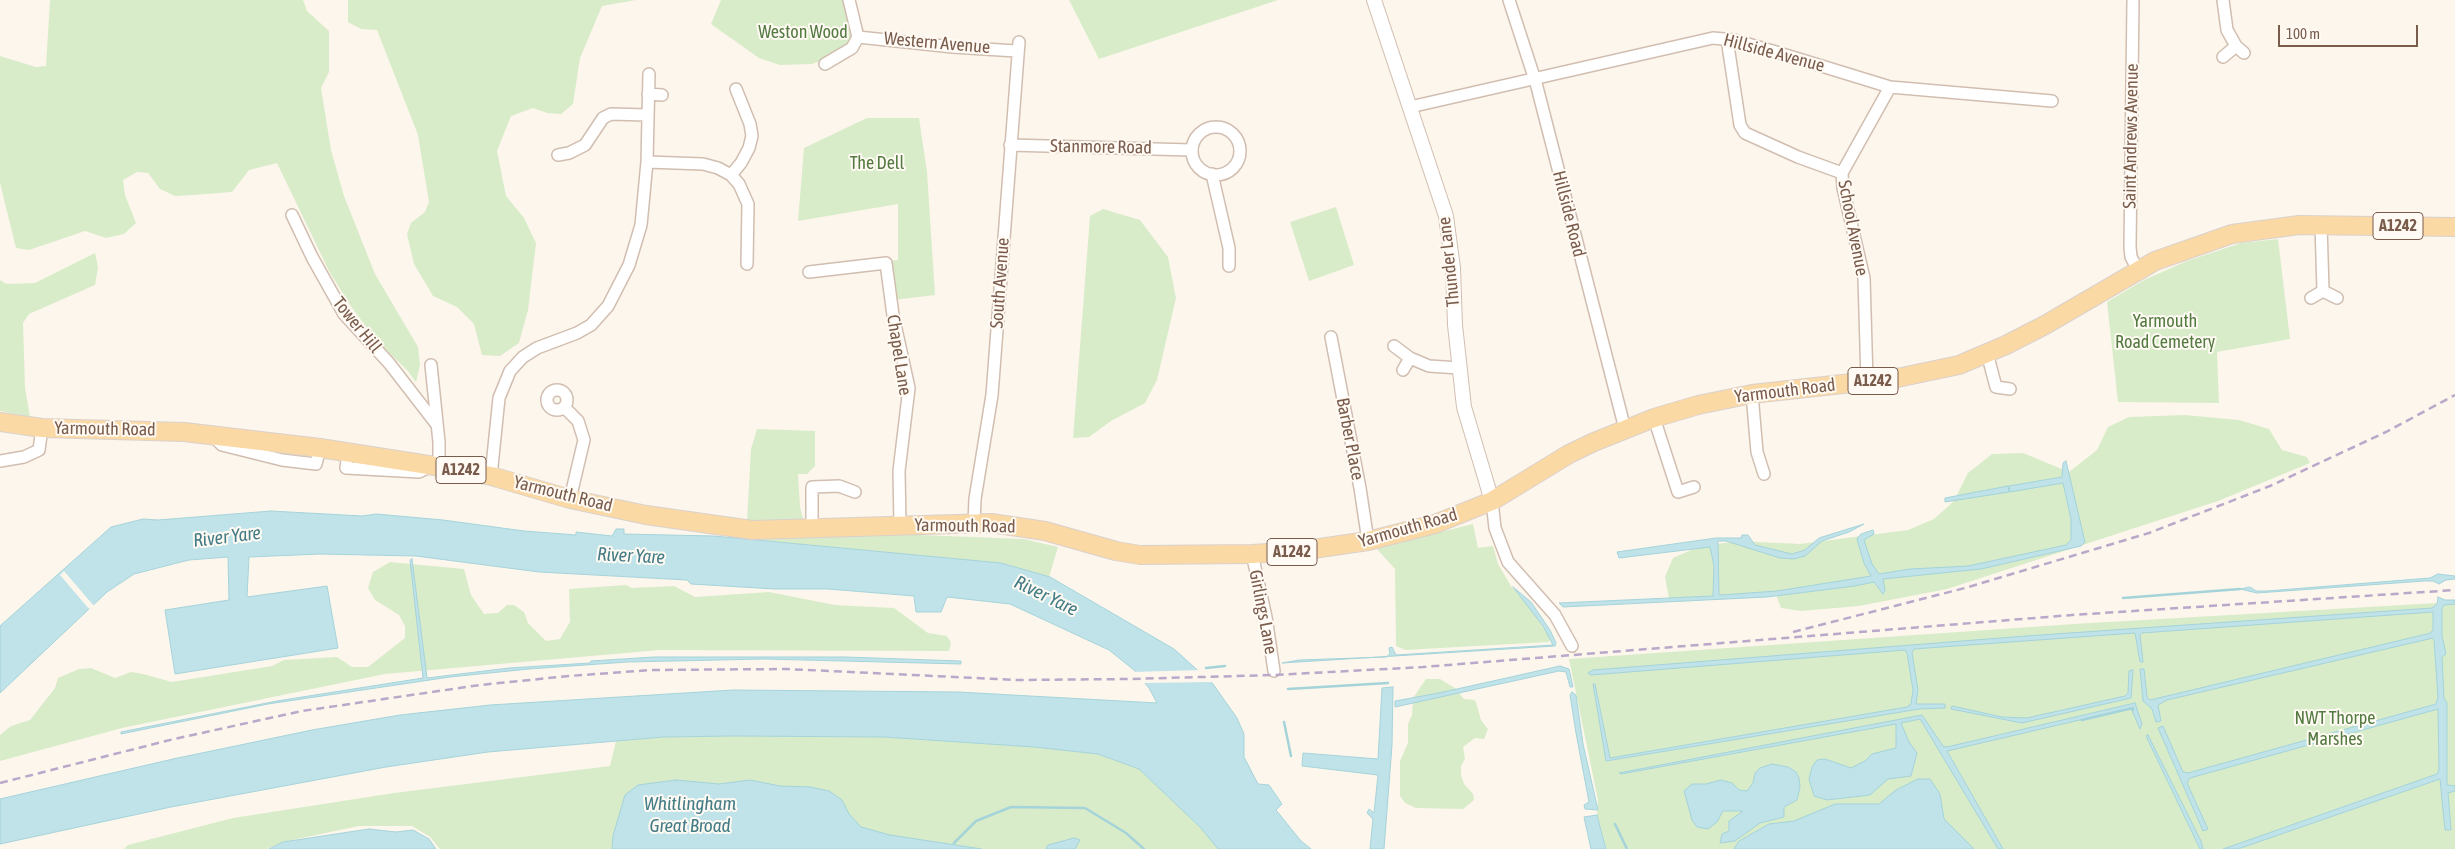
<!DOCTYPE html>
<html>
<head>
<meta charset="utf-8">
<style>
  body { margin:0 }
  #map { position:relative; width:2455px; height:849px; overflow:hidden; background:#fdf6ec; font-family:"Asap Condensed",sans-serif }
  canvas { display:block }
  .scale { position:absolute; left:2278px; top:25px; width:140px; height:22px; box-sizing:border-box; border:2px solid #7a5c4d; border-top:0; padding-left:6px; font-size:15px; line-height:18px; white-space:nowrap; color:#7a5c4d; -webkit-text-stroke:4px #fffaf3; paint-order:stroke }
</style>
</head>
<body>
<div id="map">
<canvas width="2455" height="849"></canvas>
<div class="scale">100 m</div>
</div>
<script>
const ctx = document.querySelector('canvas').getContext('2d');
ctx.lineJoin = 'round';
function fill(path, color) { ctx.fillStyle = color; ctx.fill(path, 'evenodd'); }
const toPath = rows => new Path2D(rows.map(r => 'M' + r).join(''));
function stroke(path, color, width, dash) { ctx.strokeStyle = color; ctx.lineWidth = width; ctx.lineCap = dash ? 'butt' : 'round'; ctx.setLineDash(dash || []); ctx.stroke(path); }
function write(font, color, halo, rows, align = 'center') {
  ctx.font = font + ' "Asap Condensed",sans-serif'; ctx.lineWidth = 4; ctx.setLineDash([]); ctx.textBaseline = 'middle'; ctx.strokeStyle = halo; ctx.fillStyle = color; for (const [text, x, y, turn = 0] of rows) {
    ctx.save(); ctx.translate(x, y); ctx.rotate((+turn || 0) * Math.PI / 180); ctx.textAlign = isNaN(turn) ? turn : align; if (halo) ctx.strokeText(text, 0, 0); ctx.fillText(text, 0, 0); ctx.restore();
  }
}
const green = toPath([
  [50,0,303,0,307,11,329,31,329,72,321,88,331,150,344,196,375,274,418,347,420,365,416,382,407,370,375,339,350,305,329,271,277,163,249,170,232,192,193,195,175,196,160,189,148,173,137,172,123,180,125,195,136,223,124,234,106,238,85,231,29,250,16,248,0,183,0,56,36,67,46,66],
  [348,0,636,0,602,6,580,58,573,104,561,114,547,113,533,108,511,116,497,151,506,196,524,218,536,243,528,310,519,343,500,356,482,355,474,324,457,307,433,296,414,264,407,234,411,223,425,212,429,202,418,135,377,30,361,29,348,22],
  [721,0,845,0,852,41,844,51,828,58,812,64,780,65,759,58,711,24],
  [1069,0,1278,0,1099,59],
  [867,118,919,118,927,172,935,295,894,300,889,261,898,260,898,204,798,221,804,148],
  [1336,207,1354,265,1309,281,1290,222],
  [1103,209,1140,220,1168,257,1176,298,1157,380,1145,403,1111,421,1089,437,1073,438,1090,216],
  [2278,239,2290,339,2217,352,2219,403,2118,402,2107,302,2144,280,2187,261,2241,243],
  [95,253,98,267,95,285,29,314,23,323,25,388,30,417,0,411,0,280,6,284,35,283],
  [2185,415,2239,420,2269,429,2282,450,2307,457,2310,463,2218,501,1947,589,1859,606,1801,611,1781,608,1776,595,1669,598,1665,577,1673,558,1698,547,1737,541,1800,544,1908,530,1934,519,1954,501,1968,473,1992,454,2023,453,2069,472,2097,450,2108,427,2129,417],
  [757,429,815,431,815,466,807,474,798,474,800,507,804,523,747,521,751,449],
  [1473,524,1478,548,1493,546,1498,564,1511,586,1527,603,1551,639,1548,642,1405,650,1396,646,1395,569,1376,548],
  [894,534,1024,539,1058,547,1049,577,1001,563,758,540,758,536],
  [390,562,464,569,471,595,484,614,498,613,507,605,514,605,524,612,528,623,546,641,560,639,570,622,569,589,626,585,632,588,674,586,695,597,769,592,835,605,894,608,928,633,947,636,951,643,949,651,660,650,385,674,122,728,0,761,0,735,11,726,30,720,55,688,58,678,79,669,91,668,115,678,131,672,143,674,172,682,272,666,284,660,337,657,352,667,368,667,405,638,405,626,399,615,375,600,368,588,373,572],
  [2455,602,2455,849,1606,849,1597,815,1598,800,1569,659,2074,624],
  [1426,679,1440,679,1455,688,1464,699,1474,700,1476,702,1481,720,1488,729,1484,739,1475,738,1463,747,1465,759,1461,766,1461,775,1464,784,1473,794,1474,800,1463,809,1416,808,1405,803,1400,796,1400,761,1408,743,1408,724,1412,715,1413,698],
  [734,736,884,737,1034,747,1098,754,1139,769,1201,828,1219,849,440,849,430,837,412,826,359,826,283,842,267,849,124,849,128,845,233,818,394,793,610,766,616,741,663,737]
]);
const water = toPath([
  [2066,461,2085,542,2081,546,1981,569,1883,579,1885,591,1883,594,1874,582,1855,586,1767,597,1563,607,1559,603,1713,596,1714,566,1710,547,1619,558,1617,552,1716,538,1741,538,1742,535,1748,535,1755,545,1792,554,1805,550,1819,538,1864,524,1849,532,1822,541,1805,556,1794,559,1780,558,1726,541,1718,541,1719,594,1721,595,1777,591,1871,576,1864,563,1857,539,1861,534,1873,530,1874,534,1864,540,1872,564,1879,574,1910,569,1968,566,2066,545,2071,540,2071,519,2063,483,2010,492,2009,486,2062,477,2063,463,2066,461],
  [2008,486,2009,492,1945,502,1945,498,2008,486],
  [271,511,362,516,376,514,443,520,524,531,576,535,576,532,612,536,616,529,624,529,624,534,714,536,1001,563,1050,577,1174,649,1213,684,1237,718,1244,734,1244,757,1258,784,1269,785,1282,804,1276,810,1301,841,1311,849,1218,849,1201,828,1139,769,1098,754,1034,747,884,737,734,736,663,737,488,752,386,767,171,807,0,844,0,799,173,759,312,730,400,715,490,705,733,690,958,692,1157,703,1149,688,1134,670,1109,650,1010,604,947,597,941,612,916,612,914,596,828,589,775,589,691,584,687,580,539,572,416,556,320,554,249,557,247,597,327,586,338,648,175,674,165,610,229,600,228,557,189,560,134,574,107,592,0,693,0,626,111,527,143,519,158,520,271,511],
  [412,559,427,678,509,668,590,663,591,661,654,657,845,657,961,661,961,664,765,659,627,662,529,669,450,677,268,704,121,734,121,732,277,701,423,678,410,560,412,559],
  [2438,574,2455,576,2455,579,2446,580,2439,584,2433,581,2424,581,2257,593,2240,589,2250,587,2256,591,2267,591,2430,578,2438,574],
  [1513,587,1531,602,1550,630,1556,643,1555,646,1282,663,1299,660,1386,657,1390,654,1389,648,1392,647,1396,655,1553,645,1543,626,1513,587],
  [2438,597,2445,600,2455,600,2455,604,2444,605,2442,608,2442,636,2446,654,2442,657,2444,698,2447,703,2447,785,2455,786,2455,791,2448,793,2451,830,2445,830,2440,779,2238,849,2223,849,2437,774,2439,770,2438,709,2190,778,2187,783,2208,829,2203,831,2158,728,2163,726,2183,772,2188,773,2436,704,2438,697,2434,640,2433,638,2167,700,2158,705,2161,721,2156,722,2152,709,2143,701,2140,669,2144,669,2147,697,2150,700,2431,633,2433,629,2433,612,2142,633,2140,635,2143,662,2140,662,2135,633,1914,649,1912,653,1918,690,1916,704,1945,704,1945,708,1919,709,1606,761,1593,684,1595,684,1610,758,1907,707,1911,704,1913,690,1907,653,1905,650,1604,674,1590,675,1588,673,1593,670,2026,636,2432,608,2437,604,2438,597],
  [1560,666,1569,669,1573,687,1570,687,1566,672,1559,671,1395,707,1395,701,1439,693,1560,666],
  [2133,670,2131,698,2022,723,1951,709,1952,706,2002,717,2027,718,2125,696,2128,693,2129,671,2133,670],
  [1393,687,1392,745,1384,849,1370,849,1373,819,1367,813,1369,809,1374,813,1378,775,1302,766,1303,753,1378,759,1382,688,1393,687],
  [1572,692,1576,695,1583,744,1598,810,1585,809,1584,805,1589,802,1576,733,1570,695,1572,692],
  [2135,703,2142,724,2140,729,2131,708,1947,751,2003,849,1998,849,1920,719,1901,723,1909,742,1917,753,1911,776,1888,779,1870,795,1827,800,1814,796,1809,779,1812,767,1817,760,1825,759,1851,768,1865,761,1872,754,1896,748,1896,724,1621,774,1619,773,1922,715,1943,746,1947,747,2135,703],
  [2148,735,2201,841,2203,849,2200,849,2146,736,2148,735],
  [1772,764,1788,767,1796,772,1799,778,1800,787,1797,800,1784,807,1784,817,1760,823,1735,841,1720,843,1722,834,1729,831,1729,821,1743,811,1723,811,1717,822,1708,829,1697,827,1692,820,1684,791,1692,784,1706,784,1721,780,1732,783,1739,790,1747,791,1753,783,1755,773,1760,768,1772,764],
  [1918,779,1930,779,1940,794,1944,819,1974,849,1734,849,1739,841,1769,824,1794,821,1835,804,1879,804,1896,790,1918,779],
  [676,780,719,784,750,780,780,786,810,787,829,791,842,800,849,814,861,827,890,835,982,849,612,849,613,836,625,795,638,785,676,780],
  [1597,815,1605,846,1606,849,1591,849,1584,817,1597,815],
  [369,829,396,832,413,830,429,839,436,849,269,849,283,842,369,829],
  [1074,838,1080,840,1075,849,1046,849,1048,845,1074,838]
]);
const pier = toPath([
  [64,571,94,606,89,609,60,575],
  [1201,670,1213,682,1142,683,1132,672]
]);
const stream = toPath([
  [2123,598,2240,589],
  [1206,668,1225,666],
  [1288,689,1388,683],
  [2082,720,2133,708,2133,710],
  [1284,722,1291,756],
  [1615,824,1627,849],
  [954,843,976,821,1011,807,1085,808,1126,833,1144,849]
]);
const minor = toPath([
  [1509,0,1536,83,1625,429],
  [2133,0,2130,247,2131,257,2138,270],
  [2223,0,2227,30,2236,46,2244,53],
  [858,37,953,47,1016,51],
  [1727,39,1740,125,1745,133,1798,157,1842,173],
  [2223,57,2236,46],
  [825,64,852,48,858,37,849,0],
  [648,94,662,95],
  [1410,107,1713,38,1734,40,1776,52,1890,87,2052,101],
  '1192 151a24 24 0 1 1 48 0a24 24 0 1 1-48 0Z',
  [1010,145,1191,150],
  [558,155,569,153,585,145,603,118,611,114,647,115],
  [647,162,703,164,718,168,731,175,739,184,748,204,747,264],
  [1212,174,1229,248,1229,266],
  [731,175,741,163,749,148,752,136,750,124,736,89],
  [292,215,312,257,344,314,389,363,437,425],
  [809,272,886,263,893,315,909,388,899,471,900,525],
  [2323,291,2337,298],
  [2311,298,2323,291,2321,224],
  [1331,337,1360,488,1368,541],
  [1394,346,1410,358,1429,366,1459,368],
  [1987,353,1996,387,2010,389],
  [431,365,439,442,439,466],
  [1403,370,1410,358],
  [1867,381,1864,278,1843,188,1842,173,1890,87],
  '547 400a10 10 0 1 1 20 0a10 10 0 1 1-20 0Z',
  [1752,394,1757,452,1764,474],
  [564,407,578,421,584,440,570,499],
  [1654,418,1678,492,1694,487],
  [216,439,222,445,282,460,316,464,320,448],
  [348,453,346,468,419,472,429,467],
  [0,461,24,457,39,450,42,428],
  [491,476,499,398,510,371,523,357,537,348,577,333,591,325,608,306,629,265,641,225,647,162,649,74],
  [1492,501,1495,528,1508,562,1555,615,1572,646],
  [974,523,975,499,992,395,1019,42],
  [812,528,812,487,839,486,855,492],
  [1252,554,1266,617,1274,671]
]);
const tertiary = toPath([
  [1374,0,1446,216,1453,268,1455,325,1464,407,1492,501]
]);
const primary = toPath([
  [0,422,42,428,184,432,320,448,460,470,491,476,570,499,646,515,752,530,991,523,1045,531,1116,551,1140,555,1252,554,1299,551,1368,541,1435,524,1492,501,1569,454,1594,442,1654,418,1698,405,1752,394,1897,378,1959,365,2006,345,2045,325,2155,261,2232,234,2299,225,2455,227]
]);
const rail = toPath([
  [1793,632,1965,588,2149,533,2270,486,2386,432,2455,395],
  [0,783,174,739,302,711,480,685,569,676,651,670,787,669,1018,680,1130,679,1274,675,1423,667,2072,615,2455,590]
]);
const shields = [
  [2398,226,50],
  [1873,381,50],
  [461,470,50],
  [1292,552,50]
];
const shieldNames = [
  ["A1242",2398,226],
  ["A1242",1873,381],
  ["A1242",461,470],
  ["A1242",1292,552]
];
const parkNames = [
  ["Weston Wood",803,32],
  ["The Dell",877,163],
  ["Yarmouth",2165,321],
  ["Road Cemetery",2165,342],
  ["NWT Thorpe",2335,718],
  ["Marshes",2335,739]
];
const streetNames = [
  ["Western Avenue",937,43,5],
  ["Hillside Avenue",1774,53,15],
  ["Saint Andrews Avenue",2131,136,-89],
  ["Stanmore Road",1101,147,1],
  ["Hillside Road",1569,214,76],
  ["School Avenue",1853,228,79],
  ["Thunder Lane",1449,262,-96],
  ["South Avenue",1000,283,-86],
  ["Tower Hill",357,325,51],
  ["Chapel Lane",899,355,81],
  ["Yarmouth Road",1785,391,-7],
  ["Yarmouth Road",105,429,1],
  ["Barber Place",1350,439,79],
  ["Yarmouth Road",563,494,14],
  ["Yarmouth Road",965,526,1],
  ["Yarmouth Road",1408,528,-16],
  ["Girlings Lane",1263,612,79]
];
const waterNames = [
  ["River Yare",227,537,-7],
  ["River Yare",631,556,3],
  ["River Yare",1046,596,26],
  ["Whitlingham",690,804],
  ["Great Broad",690,826]
];
fill(green, '#d8ecc9');
fill(water, '#bfe3e8');
stroke(water, '#a5d3da', 1);
fill(pier, '#fdf6ec');
stroke(stream, '#a5d3da', 2.5);
stroke(minor, '#d1beb0', 14);
stroke(tertiary, '#d1beb0', 16);
stroke(primary, '#dad1cd', 20);
stroke(minor, '#fff', 11);
stroke(tertiary, '#fff', 14);
stroke(primary, '#fbd9a5', 18);
stroke(rail, '#b9a8c9', 2.5, [8, 5]);
for (const [x, y, w] of shields) { const box = new Path2D(); box.roundRect(x - w / 2, y - 13.5, w, 27, 4); ctx.fillStyle = '#fffaf3'; ctx.fill(box); stroke(box, '#7a5c4d', 1); }
write('bold 16px', '#7a5c4d', null, shieldNames);
write('18px', '#537a41', '#fffaf3', parkNames);
write('18px', '#7a5c4d', '#fffaf3', streetNames);
write('italic 19px', '#437c86', '#fffaf3', waterNames);
</script>
</body>
</html>
